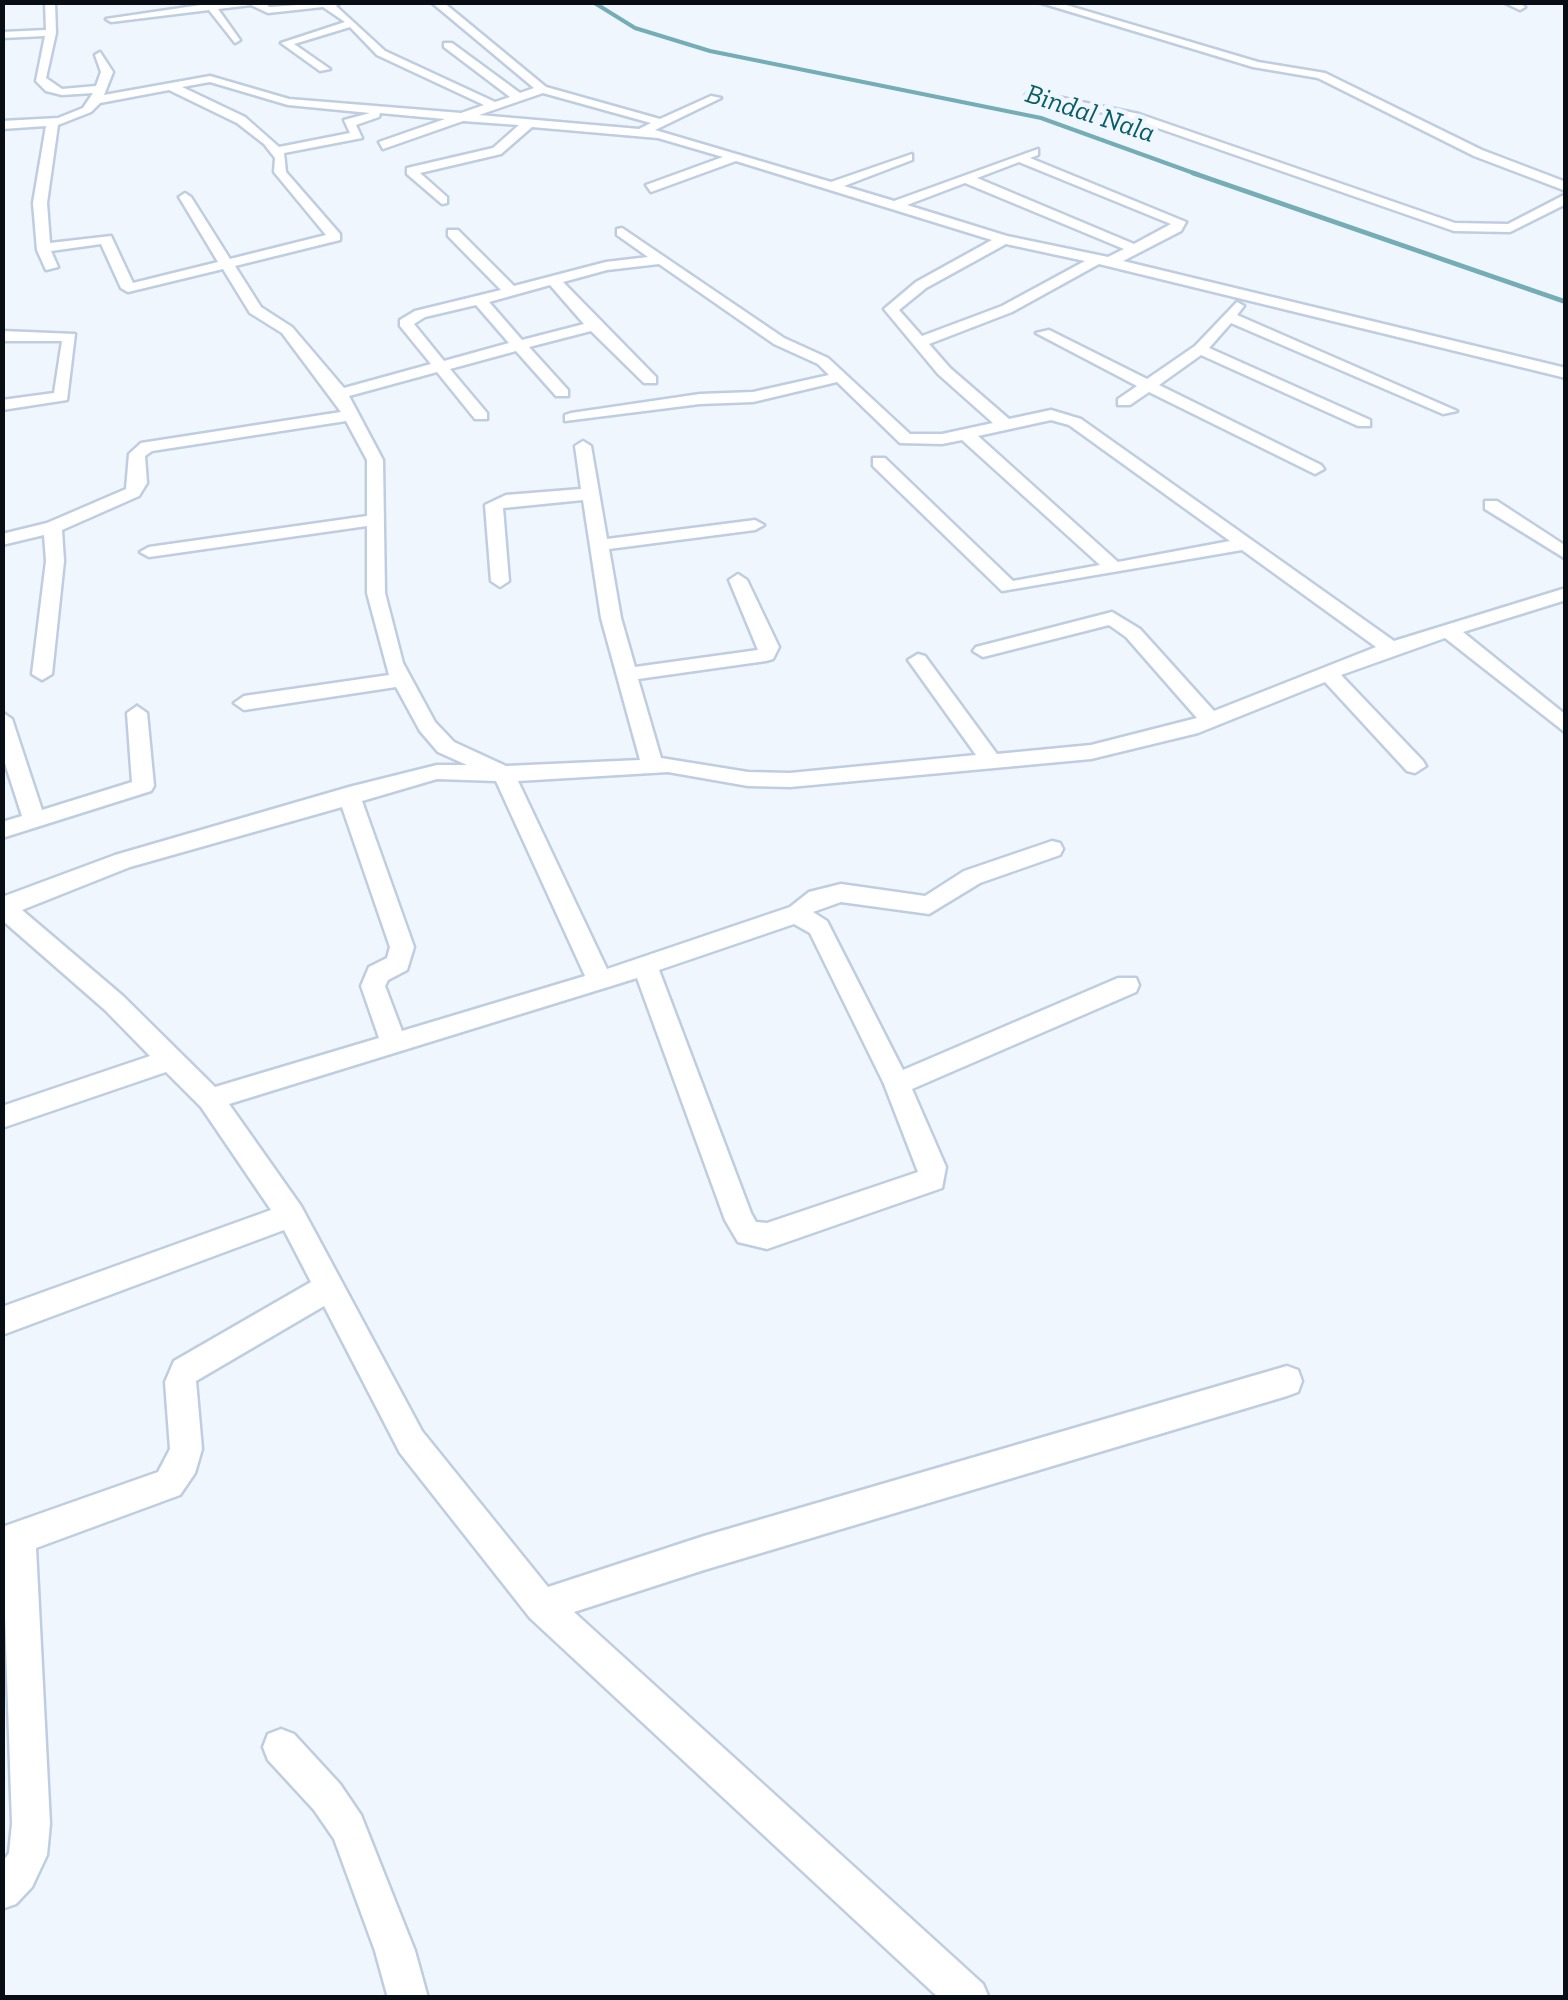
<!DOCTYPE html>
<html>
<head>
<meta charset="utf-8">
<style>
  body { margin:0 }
  #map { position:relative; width:1568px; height:2000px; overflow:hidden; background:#f0f6fe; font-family:"Zilla Slab",serif }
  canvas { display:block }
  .frame { position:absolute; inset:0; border:5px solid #090e14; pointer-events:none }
</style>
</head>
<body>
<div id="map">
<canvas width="1568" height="2000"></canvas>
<div class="frame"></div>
</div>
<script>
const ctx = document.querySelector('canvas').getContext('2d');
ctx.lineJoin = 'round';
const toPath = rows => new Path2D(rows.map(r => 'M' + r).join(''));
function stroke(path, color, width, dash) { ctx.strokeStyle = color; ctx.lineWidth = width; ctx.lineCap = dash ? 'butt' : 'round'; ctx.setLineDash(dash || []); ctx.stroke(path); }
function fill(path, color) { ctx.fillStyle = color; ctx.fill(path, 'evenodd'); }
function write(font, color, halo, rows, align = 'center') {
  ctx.font = font + ' "Zilla Slab",serif'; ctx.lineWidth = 9; ctx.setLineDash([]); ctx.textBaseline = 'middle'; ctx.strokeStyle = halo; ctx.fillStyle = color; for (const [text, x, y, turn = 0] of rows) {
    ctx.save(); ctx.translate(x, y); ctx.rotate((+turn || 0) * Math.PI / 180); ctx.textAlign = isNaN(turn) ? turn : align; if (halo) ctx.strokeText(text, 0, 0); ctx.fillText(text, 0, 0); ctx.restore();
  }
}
const streamFar1 = toPath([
  [593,2,635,28,710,51,1041,118,1199,175]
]);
const stream = toPath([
  [1193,173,1566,302]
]);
const street = toPath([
  [45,2,55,2,56,33,46,78,62,89,96,86,101,72,95,55,100,52,113,72,104,95,210,76,289,99,461,113,484,105,377,55,350,27,294,44,330,69,320,71,281,43,345,22,323,7,268,13,251,5,218,9,240,40,235,43,209,10,111,22,106,19,221,2,262,2,270,7,341,2,336,6,385,51,495,102,510,97,444,47,444,43,452,43,520,93,534,88,431,2,443,2,546,87,660,119,711,96,721,98,655,130,831,182,912,154,912,160,844,186,894,201,1038,149,1038,155,1030,158,1186,222,1181,231,1123,261,1566,368,1566,378,1099,264,1012,312,929,344,950,368,1009,419,1051,410,1081,419,1394,641,1566,588,1566,600,1463,632,1566,715,1566,733,1445,638,1341,675,1423,761,1426,766,1415,773,1407,771,1325,682,1198,733,1091,759,790,787,748,786,668,772,518,781,607,969,790,907,809,892,841,884,925,896,964,871,1052,841,1060,843,1063,849,1060,855,980,883,929,914,841,902,813,912,827,921,903,1070,1118,978,1136,978,1139,985,1136,992,912,1089,946,1167,942,1188,767,1249,738,1242,725,1220,637,978,229,1104,301,1206,422,1431,548,1587,704,1536,1287,1366,1298,1370,1302,1381,1298,1392,1287,1396,704,1570,574,1612,983,1984,989,1998,939,1998,530,1618,400,1453,324,1306,196,1381,202,1449,195,1473,180,1495,36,1548,50,1824,47,1855,32,1887,16,1904,2,1909,2,1863,9,1853,12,1824,2,1527,158,1472,170,1449,165,1382,174,1361,311,1282,284,1230,2,1335,2,1307,271,1210,201,1107,166,1072,2,1128,2,1106,150,1056,105,1010,2,920,2,897,115,855,349,787,437,765,467,765,438,752,420,731,396,687,244,710,234,703,244,696,389,675,367,593,367,526,149,557,140,552,149,547,367,516,367,460,346,421,152,451,145,456,147,483,139,496,62,530,64,561,52,674,42,680,32,674,46,561,44,535,2,545,2,534,47,523,126,489,129,454,141,443,341,412,282,333,250,313,223,269,128,292,121,288,101,244,51,251,58,267,46,270,37,250,33,203,46,126,2,129,2,121,58,118,83,108,93,93,62,95,46,91,36,81,45,36,2,38,2,32,46,30,45,2],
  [210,82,288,105,370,113,344,120,350,133,279,147,245,117,182,87,210,82],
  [169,90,237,123,264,144,275,158,274,172,326,235,230,259,191,197,185,193,179,197,218,262,133,283,111,236,50,243,47,203,58,125,91,112,100,103,169,90],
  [543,93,651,123,639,129,479,115,543,93],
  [380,113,445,119,379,142,383,149,463,121,519,125,493,148,407,168,407,174,442,204,447,203,447,197,420,173,501,154,532,127,658,138,723,157,646,185,651,192,736,161,992,240,916,282,884,309,938,374,993,423,942,434,910,434,828,358,784,338,622,228,617,229,617,235,648,257,606,262,514,286,458,230,448,230,448,236,501,290,415,311,400,320,400,326,431,364,344,388,292,327,261,307,235,266,340,240,340,234,286,172,284,153,362,138,356,125,379,117,380,113],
  [1019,162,1171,224,1134,244,977,178,1019,162],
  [965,183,1124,249,1108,257,1007,236,907,205,965,183],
  [1006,244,1085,261,1002,306,922,336,899,310,926,288,1006,244],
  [659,264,774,344,818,364,829,375,753,392,700,394,571,413,565,415,565,421,700,404,753,402,837,382,900,443,942,444,962,440,1100,565,1013,581,885,458,873,458,873,466,1002,591,1242,550,1376,647,1214,711,1140,629,1112,612,976,647,973,651,983,657,1109,625,1126,637,1197,718,1091,745,997,754,925,656,918,654,908,660,976,755,790,773,748,772,661,758,638,679,766,661,773,659,779,647,747,580,738,574,729,580,758,650,635,667,621,618,609,549,755,530,764,525,755,520,607,539,591,446,583,441,575,446,581,489,506,495,485,505,491,581,500,587,509,581,503,508,583,500,601,618,640,760,506,766,454,742,435,722,403,663,385,593,383,460,349,396,437,372,475,419,487,419,487,413,450,369,516,351,556,396,568,396,568,390,529,347,591,331,644,383,656,383,656,377,563,282,607,270,659,264],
  [550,285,584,324,522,340,489,302,550,285],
  [476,305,509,343,444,361,414,324,425,317,476,305],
  [1051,420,1069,425,1230,541,1118,562,978,436,1051,420],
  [437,779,496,781,585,976,402,1031,385,986,388,980,407,970,414,947,362,801,437,779],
  [342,807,390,947,387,958,369,967,361,986,379,1038,215,1087,123,996,22,910,130,867,342,807],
  [794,924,810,933,884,1084,918,1172,767,1223,756,1222,751,1213,659,970,794,924],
  [1038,2,1056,2,1258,62,1325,73,1482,150,1566,182,1566,191,1474,156,1318,78,1253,67,1038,2],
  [1503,2,1518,2,1525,7,1520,10,1503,2],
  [1029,91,1139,114,1455,223,1508,224,1566,194,1566,204,1510,232,1454,231,1132,119,1025,96,1029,91],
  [1237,302,1244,306,1237,315,1457,411,1443,414,1231,323,1209,348,1370,420,1370,426,1358,426,1201,355,1159,385,1321,465,1324,469,1315,474,1149,392,1130,405,1118,405,1118,399,1137,386,1036,333,1049,330,1147,379,1195,346,1237,302],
  [2,331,75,334,67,400,2,410,2,400,54,393,62,341,2,341,2,331],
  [1485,501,1497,501,1566,546,1566,559,1485,509,1485,501],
  [137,706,147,713,154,786,151,791,2,838,2,822,22,816,2,754,2,712,12,719,42,810,132,782,127,713,137,706],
  [281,1729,294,1734,340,1784,361,1815,415,1951,428,1998,388,1998,375,1951,334,1839,314,1810,268,1760,263,1747,268,1734,281,1729]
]);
const farWaternames = [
  ["Bindal Nala",1090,114,18]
];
stroke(streamFar1, '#74adb6', 4);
stroke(stream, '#74adb6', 5);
stroke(street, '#bfcde1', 5);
fill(street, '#fff');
write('italic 28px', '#095d67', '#f0f6fe', farWaternames);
</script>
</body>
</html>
